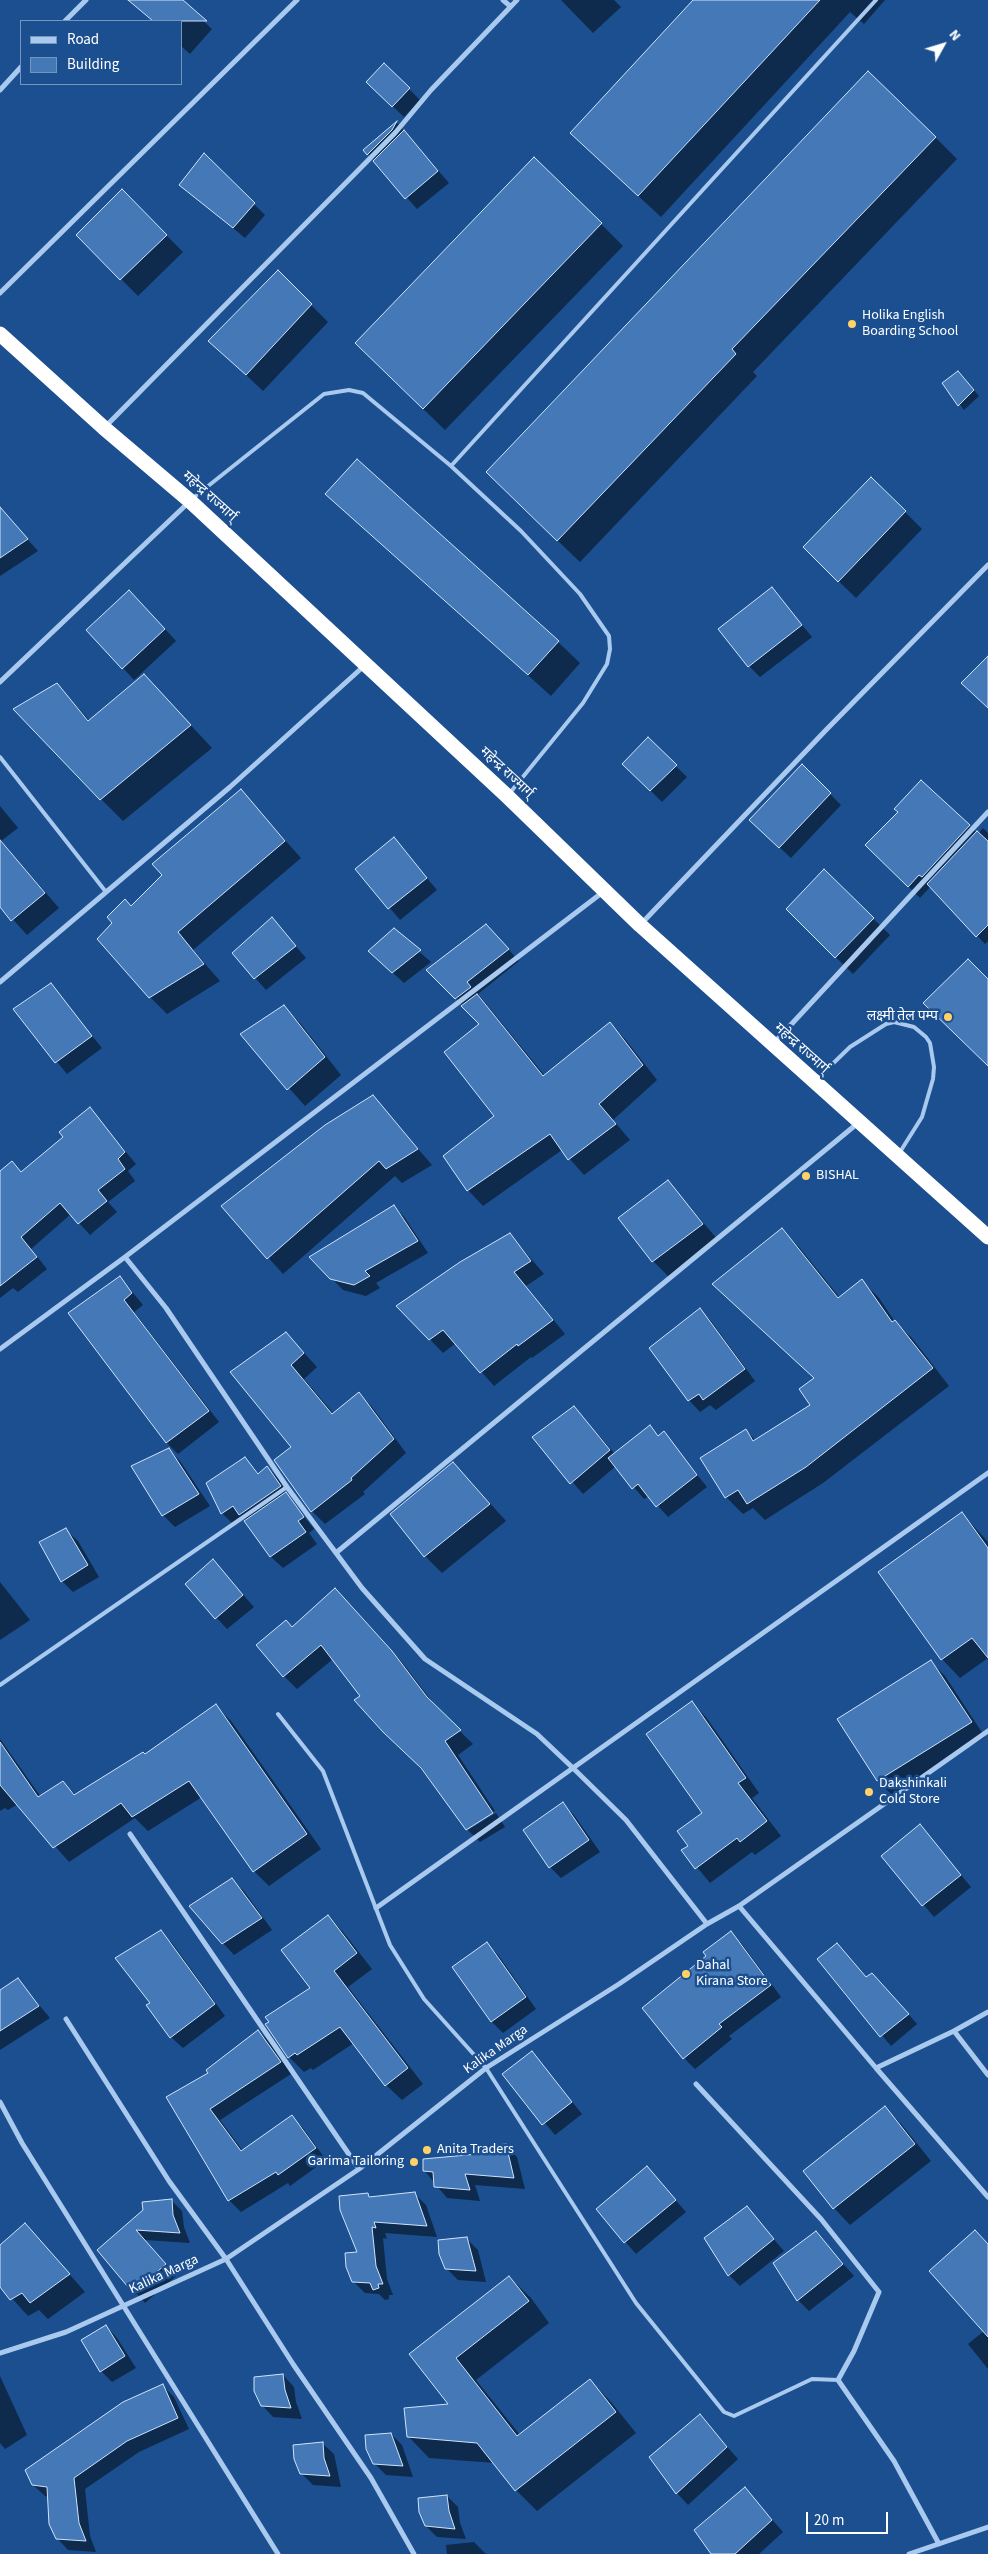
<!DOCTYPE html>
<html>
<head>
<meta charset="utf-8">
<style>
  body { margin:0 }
  #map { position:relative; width:988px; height:2554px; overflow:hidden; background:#1b4f8f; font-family:"Source Sans 3",sans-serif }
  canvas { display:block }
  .legend { position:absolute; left:20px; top:20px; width:162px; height:65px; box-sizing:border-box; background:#1b4f8f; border:1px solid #7695bc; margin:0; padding:6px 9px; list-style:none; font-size:15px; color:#fff }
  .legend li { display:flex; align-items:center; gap:10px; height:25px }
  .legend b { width:25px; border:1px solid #7695bc }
  .north { position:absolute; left:918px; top:20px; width:50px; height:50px; -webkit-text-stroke:4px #1b4f8f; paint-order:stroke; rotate:51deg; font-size:14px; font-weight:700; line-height:20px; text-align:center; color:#fff }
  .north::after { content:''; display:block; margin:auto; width:18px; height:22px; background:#fff; clip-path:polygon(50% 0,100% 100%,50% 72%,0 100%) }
  .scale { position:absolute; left:806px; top:2512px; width:82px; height:22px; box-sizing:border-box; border:2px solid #fff; border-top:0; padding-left:6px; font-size:15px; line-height:18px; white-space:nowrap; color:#fff; -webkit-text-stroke:4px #1b4f8f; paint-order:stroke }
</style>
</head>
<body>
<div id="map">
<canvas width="988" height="2554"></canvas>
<ul class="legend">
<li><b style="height:6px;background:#a9c9ee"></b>Road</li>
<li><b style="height:14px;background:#4478b7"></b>Building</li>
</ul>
<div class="north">N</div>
<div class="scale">20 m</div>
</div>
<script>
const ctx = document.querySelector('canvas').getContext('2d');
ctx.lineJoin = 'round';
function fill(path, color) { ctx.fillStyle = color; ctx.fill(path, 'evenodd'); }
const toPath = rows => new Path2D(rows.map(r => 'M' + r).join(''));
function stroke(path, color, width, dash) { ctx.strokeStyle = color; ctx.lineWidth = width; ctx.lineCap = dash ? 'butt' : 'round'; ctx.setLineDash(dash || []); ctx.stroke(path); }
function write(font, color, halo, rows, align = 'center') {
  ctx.font = font + ' "Source Sans 3","Noto Sans Devanagari",sans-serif'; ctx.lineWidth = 5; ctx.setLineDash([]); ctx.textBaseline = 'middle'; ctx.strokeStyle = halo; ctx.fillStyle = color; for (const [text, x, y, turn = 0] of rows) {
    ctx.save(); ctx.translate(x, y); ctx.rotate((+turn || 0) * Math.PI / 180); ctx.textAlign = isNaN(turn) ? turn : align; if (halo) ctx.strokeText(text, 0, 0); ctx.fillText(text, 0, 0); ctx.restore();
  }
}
const shadow = toPath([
  [152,0,181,0,212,29,190,54,181,46,181,21,153,21,143,11],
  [561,0,614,0,621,7,593,33],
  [694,0,885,0,864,24,850,12,661,217,593,154],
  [384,64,420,100,404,117,367,82],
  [397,123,449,183,417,209,365,150],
  [935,137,957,159,753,372,757,376,580,562,509,494],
  [204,155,265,215,245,238,181,185],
  [122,191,183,252,138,296,77,235],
  [601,224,623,246,445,430,378,365],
  [278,272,328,322,263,391,210,341],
  [964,378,979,396,964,410,944,383],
  [327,494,558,642,580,663,551,696],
  [905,512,922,529,856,598,821,564],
  [0,526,20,531,38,551,0,576],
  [772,589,812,637,760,677,749,666],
  [141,603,176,641,134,680,123,668],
  [144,675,212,748,123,821,101,799,57,685,90,721],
  [648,739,687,777,662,802,624,764],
  [802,766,841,805,791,858,762,831],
  [241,791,301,858,193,950,220,981,167,1014,150,997,131,907,164,875],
  [0,806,18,828,1,841,59,908,27,935,0,905],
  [969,826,978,834,983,828,988,833,988,941,985,944,931,886,920,898,867,845],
  [394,839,437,890,400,920,357,869],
  [824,871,890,935,853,974,787,909],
  [272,919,306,958,266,990,233,953],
  [394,930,431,962,404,983,381,962],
  [497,937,519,961,478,994,545,1076,610,1024,625,1039,657,1080,613,1120,630,1140,584,1175,562,1150,483,1206,468,1190,445,1157,496,1116,481,1024,428,970],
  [50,985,102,1048,67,1074,15,1010],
  [283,1006,300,1023,341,1075,305,1106,242,1035],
  [373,1097,432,1165,402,1183,395,1176,283,1274,223,1207],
  [90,1109,136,1164,128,1171,135,1181,108,1202,117,1212,90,1235,71,1214,31,1249,47,1269,18,1292,13,1288,0,1298,0,1173,22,1173,65,1137],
  [668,1182,719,1241,670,1278,653,1261],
  [394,1206,405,1218,428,1253,376,1283,380,1288,366,1296,343,1290,311,1257],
  [782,1230,799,1247,840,1298,862,1281,879,1298,895,1322,912,1338,949,1386,823,1483,765,1520,753,1508,743,1514,726,1497,746,1430,756,1441,812,1405,815,1379],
  [510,1234,544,1274,526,1286,565,1334,532,1358,531,1357,494,1386,456,1343,443,1353,398,1306],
  [120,1277,143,1305,134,1312,219,1422,178,1454,166,1442,70,1313],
  [700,1310,711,1321,755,1381,716,1410,710,1405,700,1412,689,1400,650,1348],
  [286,1333,317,1367,304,1379,334,1414,359,1394,372,1407,406,1453,363,1492,365,1494,325,1524,312,1511,293,1447],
  [574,1407,615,1454,650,1427,659,1436,663,1433,707,1487,668,1517,649,1496,644,1499,616,1466,583,1494,533,1437],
  [168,1449,180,1461,210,1506,175,1527,163,1515,133,1466],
  [245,1459,259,1474,267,1467,279,1479,290,1499,314,1529,309,1533,317,1544,283,1568,271,1557,244,1518,233,1524,222,1513],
  [470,1481,506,1521,442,1573,425,1556],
  [962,1513,988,1542,988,1658,960,1678,942,1659],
  [66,1530,78,1541,99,1577,73,1592,62,1581],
  [213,1561,254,1607,227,1629,186,1584],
  [0,1582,30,1620,0,1640],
  [348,1602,405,1666,440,1712,473,1744,458,1755,495,1811,467,1827,333,1659,297,1689,284,1676,292,1628],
  [931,1662,945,1676,985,1737,892,1795,878,1781],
  [692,1703,706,1717,759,1793,752,1798,781,1836,755,1855,752,1852,710,1883,683,1850,689,1846,704,1813],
  [216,1706,231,1721,321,1849,269,1886,254,1871,202,1797,148,1831,135,1818,69,1862,18,1804,8,1810,5,1808,0,1811,0,1739,41,1797,63,1783,76,1795,145,1755],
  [563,1804,574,1815,600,1852,561,1878,550,1867],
  [496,1813,505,1827,480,1842,468,1830],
  [920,1826,971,1887,934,1917,883,1856],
  [232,1880,244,1891,272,1930,234,1955,223,1943],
  [328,1916,343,1932,372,1969,348,1987,423,2084,402,2100,386,2085,354,2043,313,2070,311,2068,304,2072,289,2057,270,2022,312,1988],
  [160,1932,172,1943,225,2016,183,2048,171,2037,151,2003],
  [731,1933,742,1944,781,1997,729,2036,732,2039,695,2069,684,2058],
  [487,1944,498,1955,536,2009,503,2033,491,2021],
  [837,1944,867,1978,882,1984,917,2024,891,2046,818,1959],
  [18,1980,50,2018,0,2050,0,1991],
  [258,2031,270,2042,291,2074,220,2120,243,2151,292,2117,303,2128,326,2160,290,2186,288,2183,241,2212,229,2200,168,2098,210,2074],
  [532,2052,582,2114,555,2135,504,2074],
  [885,2108,902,2125,931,2161,850,2225,834,2208],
  [506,2146,517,2157,525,2189,475,2185,480,2201,447,2198,424,2170],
  [647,2168,686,2212,636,2254,597,2209],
  [368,2194,371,2198,415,2194,426,2205,437,2237,385,2233,387,2239,383,2238,387,2279,393,2295,389,2295,389,2299,385,2300,379,2294,365,2293,353,2281],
  [171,2200,182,2211,184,2227,190,2243,145,2240,176,2276,145,2303,98,2250],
  [746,2207,784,2251,740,2286,729,2275],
  [816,2233,854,2276,809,2311,798,2300],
  [467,2239,478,2250,486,2282,458,2280,446,2268],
  [41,2242,85,2292,48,2319,39,2310,28,2316,0,2285,0,2247],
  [988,2245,988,2369,968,2344,984,2331],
  [509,2277,531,2298,549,2323,476,2380,520,2435,590,2380,611,2402,636,2433,537,2511,516,2490,495,2463,429,2458,408,2436,450,2405,410,2354],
  [106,2326,117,2338,136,2368,112,2382,101,2371],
  [283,2375,294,2387,296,2402,302,2419,273,2417,262,2405],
  [0,2376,27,2435,5,2449,0,2443],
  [162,2385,174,2397,189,2429,139,2452,85,2489,90,2536,96,2552,68,2550,57,2538,49,2497,45,2496,33,2485],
  [700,2416,738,2459,688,2505,677,2493,650,2457],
  [391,2434,402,2445,413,2477,386,2475,374,2463],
  [322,2443,334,2454,341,2487,313,2485,301,2473],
  [745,2489,783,2532,759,2554,713,2554],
  [447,2496,458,2507,460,2523,466,2539,437,2537,426,2526],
  [474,2542,486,2554,447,2554,446,2545]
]);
const building = toPath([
  [128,0,183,0,207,21,153,21,128,0],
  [693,0,820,0,638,196,570,133,693,0],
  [384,63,410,88,392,107,366,82,384,63],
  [868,71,936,137,732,349,736,354,557,541,486,472,868,71],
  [397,121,392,130,367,155,363,150,397,121],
  [404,130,438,171,405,199,373,161,404,130],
  [204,153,255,203,233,228,179,185,204,153],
  [534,157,602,223,423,409,355,343,534,157],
  [122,189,167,235,120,280,76,235,122,189],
  [278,270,312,304,246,375,208,341,278,270],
  [958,371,974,390,958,406,942,383,958,371],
  [357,459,559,641,528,675,325,494,357,459],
  [871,477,906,511,838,582,803,547,871,477],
  [0,507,28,539,0,558,0,507],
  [772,587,802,625,748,667,718,629,772,587],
  [129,590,165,629,122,669,86,630,129,590],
  [988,656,988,708,961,683,988,656],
  [144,674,191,725,100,800,13,709,57,683,88,721,144,674],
  [648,737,677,765,650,791,622,764,648,737],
  [802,764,831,793,779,848,749,820,802,764],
  [921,780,970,825,922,877,919,875,908,887,865,845,898,812,894,809,921,780],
  [241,789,285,841,178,932,204,964,149,998,97,939,112,923,107,917,125,899,131,906,162,875,152,864,241,789],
  [977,831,988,841,988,925,976,937,927,884,977,831],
  [394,837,427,878,388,909,355,869,394,837],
  [0,840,45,893,11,921,0,907,0,840],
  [824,869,874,918,835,958,786,909,824,869],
  [272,917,296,946,254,979,232,953,272,917],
  [486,924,509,949,467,982,471,987,455,999,426,970,486,924],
  [394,928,421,950,392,973,368,951,394,928],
  [968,959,988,979,988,1066,923,1003,968,959],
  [51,983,92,1036,55,1063,13,1009,51,983],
  [477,994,543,1076,610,1022,643,1065,599,1104,616,1124,568,1160,550,1134,467,1191,443,1156,494,1116,444,1052,479,1024,461,1006,477,994],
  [284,1005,325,1057,287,1090,240,1034,284,1005],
  [373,1095,418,1149,386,1169,379,1161,267,1259,221,1206,325,1125,373,1095],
  [90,1107,125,1152,118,1159,125,1169,98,1190,107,1201,78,1224,60,1203,21,1237,37,1257,0,1286,0,1171,12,1161,21,1172,63,1137,59,1132,90,1107],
  [668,1180,703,1224,652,1262,618,1218,668,1180],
  [394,1205,418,1241,365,1271,370,1276,354,1285,330,1279,309,1257,394,1205],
  [782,1228,838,1298,862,1279,892,1322,895,1320,933,1368,806,1467,747,1504,738,1490,725,1498,700,1458,746,1429,753,1441,810,1405,799,1389,814,1378,712,1284,782,1228],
  [510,1233,531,1261,514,1272,553,1320,518,1346,517,1344,480,1373,443,1330,429,1340,396,1306,460,1262,510,1233],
  [120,1276,132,1293,124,1300,209,1411,166,1443,68,1313,120,1276],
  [700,1308,745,1369,703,1400,699,1394,688,1401,649,1348,700,1308],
  [286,1332,304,1353,291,1365,332,1414,359,1392,394,1439,351,1478,352,1480,311,1512,274,1460,291,1447,230,1372,286,1332],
  [574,1406,610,1450,570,1484,532,1437,574,1406],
  [650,1425,658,1436,664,1431,697,1475,656,1507,638,1484,632,1489,608,1458,650,1425],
  [169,1448,199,1494,162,1516,131,1466,169,1448],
  [245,1457,258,1474,267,1466,281,1486,239,1515,233,1506,221,1514,206,1483,245,1457],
  [453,1462,490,1504,424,1557,390,1514,453,1462],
  [286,1492,304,1517,298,1521,306,1532,270,1557,244,1521,286,1492],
  [962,1512,988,1548,988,1658,972,1638,941,1660,878,1572,962,1512],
  [66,1528,88,1565,61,1582,39,1542,66,1528],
  [213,1559,243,1595,215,1619,185,1584,213,1559],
  [335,1588,392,1651,427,1697,461,1730,445,1741,493,1813,466,1830,421,1768,383,1732,354,1700,360,1696,321,1645,283,1677,256,1645,286,1620,292,1627,335,1588],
  [931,1660,972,1722,877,1781,837,1719,931,1660],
  [692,1701,746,1778,738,1783,767,1821,740,1842,737,1838,695,1869,681,1850,688,1846,677,1831,702,1813,646,1734,692,1701],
  [216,1704,307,1834,253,1872,189,1781,132,1817,121,1803,53,1848,0,1785,0,1742,38,1797,63,1781,74,1795,143,1752,145,1754,216,1704],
  [563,1802,589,1840,549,1868,523,1830,563,1802],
  [920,1824,961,1875,922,1906,881,1856,920,1824],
  [232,1878,262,1918,222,1944,189,1906,232,1878],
  [328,1915,357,1953,334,1971,408,2068,385,2086,340,2027,297,2055,295,2053,288,2058,265,2024,269,2022,265,2017,310,1988,281,1950,328,1915],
  [161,1930,215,2004,170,2038,146,2005,150,2003,115,1958,161,1930],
  [731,1931,771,1985,719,2024,722,2027,683,2059,642,2008,706,1956,703,1952,731,1931],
  [487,1942,526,1997,491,2022,452,1967,487,1942],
  [837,1943,866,1977,872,1973,909,2014,880,2037,817,1959,837,1943],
  [18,1978,39,2006,0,2031,0,1990,18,1978],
  [258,2030,281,2062,210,2109,241,2151,292,2115,316,2148,278,2175,276,2172,228,2201,166,2097,208,2073,206,2070,258,2030],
  [532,2051,572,2102,542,2125,502,2074,532,2051],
  [885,2106,915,2144,833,2209,803,2171,885,2106],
  [506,2144,514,2178,465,2174,470,2190,434,2187,433,2172,423,2171,423,2159,478,2154,477,2147,506,2144],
  [647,2166,676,2200,624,2243,596,2209,647,2166],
  [415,2192,427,2226,374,2222,376,2228,372,2227,376,2266,383,2284,378,2284,379,2288,373,2290,370,2283,352,2282,346,2267,345,2253,357,2252,340,2210,339,2196,368,2193,369,2197,415,2192],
  [172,2199,173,2215,180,2233,136,2230,166,2264,133,2293,97,2250,143,2210,142,2202,172,2199],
  [747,2206,774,2239,728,2276,704,2238,747,2206],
  [25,2223,70,2274,30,2303,22,2293,10,2300,0,2287,0,2245,25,2223],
  [975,2230,988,2244,988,2337,929,2271,975,2230],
  [816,2231,843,2264,797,2301,773,2263,816,2231],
  [467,2237,476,2271,445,2269,439,2254,438,2240,467,2237],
  [509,2276,529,2301,456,2358,517,2436,590,2379,616,2412,515,2491,477,2443,407,2437,404,2408,448,2404,409,2354,509,2276],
  [106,2325,125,2356,100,2372,81,2340,106,2325],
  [283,2374,285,2390,291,2408,261,2406,254,2391,254,2377,283,2374],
  [163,2384,178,2418,127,2441,74,2478,79,2523,86,2541,56,2539,49,2524,47,2487,32,2485,25,2470,123,2402,163,2384],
  [700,2414,727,2447,676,2494,649,2457,700,2414],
  [391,2433,403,2466,373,2464,366,2449,365,2435,391,2433],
  [323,2442,324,2458,330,2476,300,2474,294,2459,293,2445,323,2442],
  [745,2487,772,2520,735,2554,711,2554,694,2530,745,2487],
  [447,2495,449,2511,455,2529,425,2526,419,2512,418,2498,447,2495]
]);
const lane = toPath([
  [451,466,876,0],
  [193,498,324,394,349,390,363,393,451,466,521,531,580,594,609,636,610,649,607,664,583,703,509,794],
  [0,757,106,892],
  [817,1079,850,1047,886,1024,894,1022,914,1027,926,1037,930,1043,934,1067,933,1079,922,1117,900,1152],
  [0,1685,287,1487],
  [278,1714,323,1771,390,1945,424,1999,486,2068,636,2303,724,2412,734,2416,812,2379,838,2380]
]);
const street = toPath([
  [503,0,510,6],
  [65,21,86,0],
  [0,90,21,67],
  [0,293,297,0],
  [106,426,395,133,431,90,517,0],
  [0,682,188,503],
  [641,924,826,730,988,565],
  [0,982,230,787,364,666],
  [774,1043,988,812],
  [125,1257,166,1308,287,1487,362,1588,425,1659,537,1734,574,1769,626,1820,707,1924],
  [0,1349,125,1257,603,892],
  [337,1552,858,1123],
  [130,1834,359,2169],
  [739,1906,876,2068,954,2031,988,2075],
  [376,1908,988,1473],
  [66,2019,169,2181,226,2259,293,2364,371,2478,414,2554],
  [954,2031,988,2012],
  [876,2068,988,2197],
  [696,2084,821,2219,879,2292,854,2351,838,2380,894,2461,939,2544],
  [0,2102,22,2143,278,2554],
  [0,2353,66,2332,226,2259,359,2169,486,2068,619,1984,707,1924,739,1906,988,1731],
  [909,2554,988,2527]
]);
const highway = toPath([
  [0,334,104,428,190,501,507,796,640,925,988,1237]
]);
const markers = [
  [852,324,5,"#ffd166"],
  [948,1017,5,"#ffd166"],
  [806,1176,5,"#ffd166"],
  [869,1792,5,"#ffd166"],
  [686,1974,5,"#ffd166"],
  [427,2150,5,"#ffd166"],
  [414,2162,5,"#ffd166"]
];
const poiNames = [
  ["Holika English",862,316],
  ["Boarding School",862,332],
  ["लक्ष्मी तेल पम्प",938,1017,"right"],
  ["BISHAL",816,1176],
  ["Dakshinkali",879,1784],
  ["Cold Store",879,1800],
  ["Dahal",696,1966],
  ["Kirana Store",696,1982],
  ["Anita Traders",437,2150],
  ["Garima Tailoring",404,2162,"right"]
];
const streetNames = [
  ["महेन्द्र राज्मार्ग्",209,497,42],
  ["महेन्द्र राज्मार्ग्",506,773,43],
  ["महेन्द्र राज्मार्ग्",801,1049,42],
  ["Kalika Marga",496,2050,-35],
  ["Kalika Marga",164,2275,-25]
];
fill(shadow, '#0007');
fill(building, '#4478b7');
stroke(building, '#cfe3fa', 1);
stroke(lane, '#a9c9ee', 4);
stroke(street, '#a9c9ee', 5);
stroke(highway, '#fff', 15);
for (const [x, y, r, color] of markers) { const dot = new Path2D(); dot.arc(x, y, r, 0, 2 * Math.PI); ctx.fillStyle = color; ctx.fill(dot); stroke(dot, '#1b4f8f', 2); }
write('14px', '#fff', '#1b4f8f', poiNames, 'left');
write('14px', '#fff', '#1b4f8f', streetNames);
</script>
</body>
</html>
